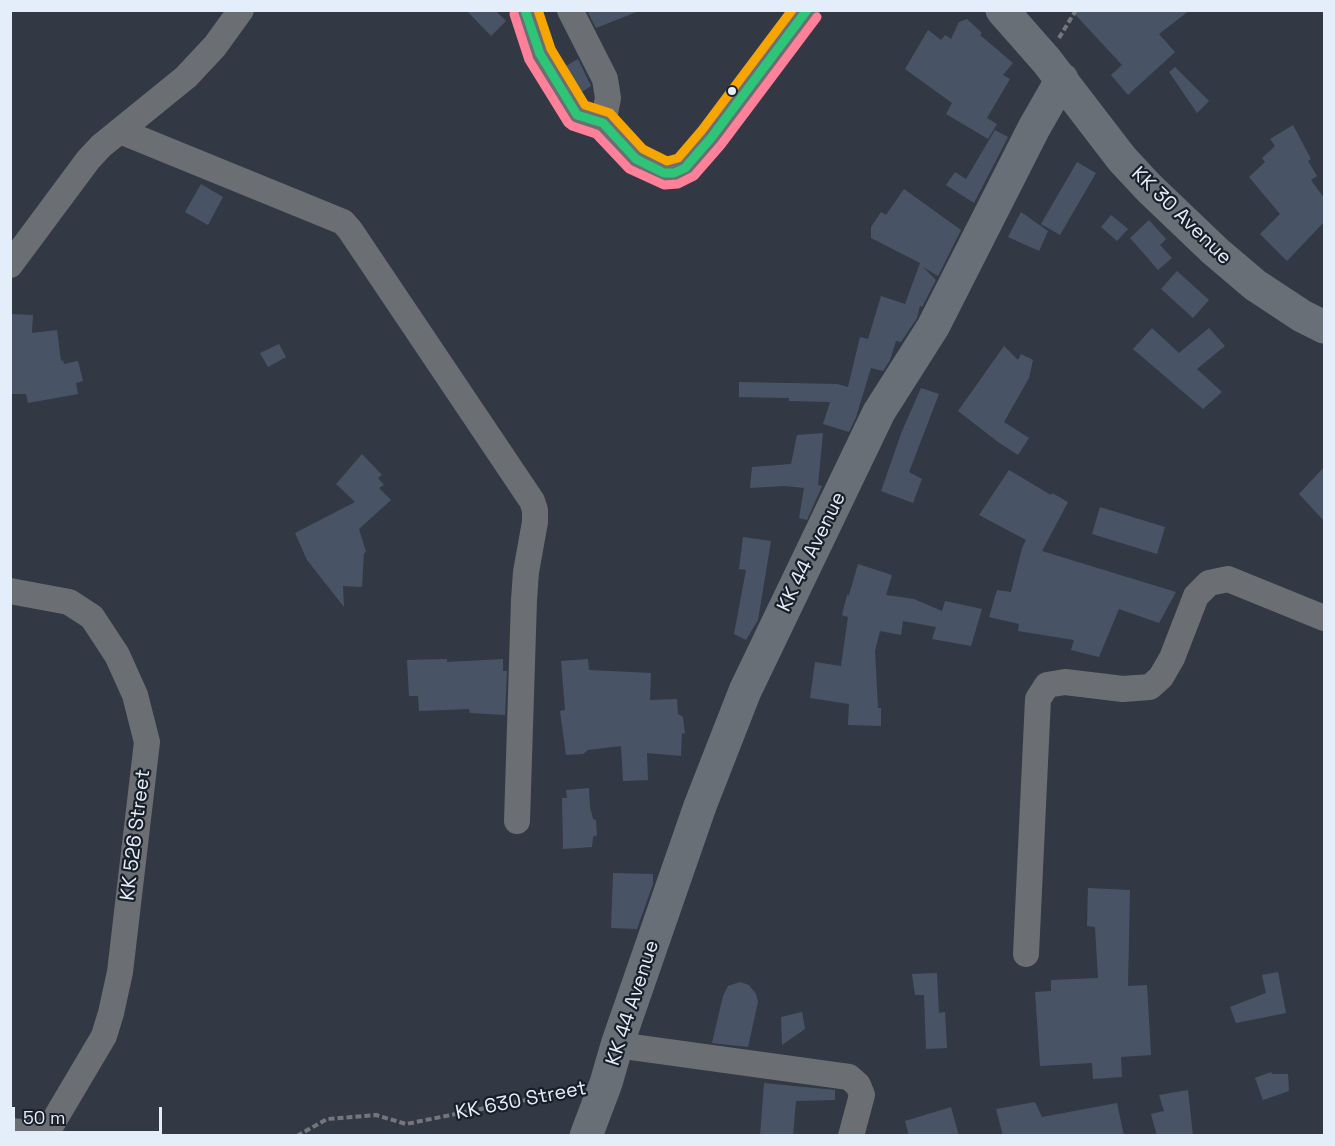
<!DOCTYPE html>
<html>
<head>
<meta charset="utf-8">
<style>
  body { margin:0 }
  #map { position:relative; width:1335px; height:1146px; overflow:hidden; background:#323944; font-family:"Space Grotesk",sans-serif }
  canvas { display:block }
  .frame { position:absolute; inset:0; border:12px solid #e4eefb; pointer-events:none }
  .scale { position:absolute; left:12px; top:1107px; width:150px; height:27px; box-sizing:border-box; border:3px solid #e4eefb; border-top:0; padding-left:8px; font-size:18px; line-height:21px; white-space:nowrap; color:#e4eefb; -webkit-text-stroke:4px #191f28; paint-order:stroke }
</style>
</head>
<body>
<div id="map">
<canvas width="1335" height="1146"></canvas>
<div class="frame"></div>
<div class="scale">50 m</div>
</div>
<script>
const ctx = document.querySelector('canvas').getContext('2d');
ctx.lineJoin = 'round';
function fill(path, color) { ctx.fillStyle = color; ctx.fill(path, 'evenodd'); }
const toPath = rows => new Path2D(rows.map(r => 'M' + r).join(''));
function stroke(path, color, width, dash) { ctx.strokeStyle = color; ctx.lineWidth = width; ctx.lineCap = dash ? 'butt' : 'round'; ctx.setLineDash(dash || []); ctx.stroke(path); }
function write(font, color, halo, rows, align = 'center') {
  ctx.font = font + ' "Space Grotesk",sans-serif'; ctx.lineWidth = 4.5; ctx.setLineDash([]); ctx.textBaseline = 'middle'; ctx.strokeStyle = halo; ctx.fillStyle = color; for (const [text, x, y, turn = 0] of rows) {
    ctx.save(); ctx.translate(x, y); ctx.rotate((+turn || 0) * Math.PI / 180); ctx.textAlign = isNaN(turn) ? turn : align; if (halo) ctx.strokeText(text, 0, 0); ctx.fillText(text, 0, 0); ctx.restore();
  }
}
const building = toPath([
  [466,10,495,10,506,21,491,36],
  [593,10,639,10,639,11,596,28,588,13],
  [1071,10,1190,10,1159,34,1175,52,1128,95,1111,75,1122,65],
  [967,19,982,33,980,35,1013,63,1003,75,1010,79,987,118,997,124,988,139,946,114,952,103,905,69,928,30,941,40,945,35,951,39,959,22],
  [578,59,591,86,580,93,564,67],
  [1175,67,1209,101,1197,113,1169,72],
  [1293,125,1311,159,1308,161,1317,176,1311,180,1324,198,1324,222,1287,261,1260,234,1280,214,1249,177,1265,162,1262,158,1275,146,1270,139],
  [995,130,1008,137,974,203,946,185,955,172,966,179],
  [1077,162,1096,173,1060,235,1041,224],
  [201,184,223,197,208,225,185,212],
  [904,189,961,230,938,276,923,267,936,280,922,307,920,306,917,318,901,342,896,341,890,360,883,371,871,368,856,417,849,432,823,424,830,402,789,401,789,398,739,397,739,382,837,384,848,387,860,337,868,339,881,296,905,304,920,263,871,238,871,227,881,212,886,215],
  [1021,212,1048,231,1039,251,1008,237],
  [1111,215,1128,229,1117,241,1101,227],
  [1149,220,1166,239,1160,245,1172,258,1158,270,1130,238],
  [1177,271,1209,300,1193,318,1161,289],
  [10,314,33,315,32,333,57,330,61,361,63,360,64,364,78,361,83,381,76,383,78,394,28,403,26,394,10,394],
  [1152,328,1179,353,1209,328,1225,346,1197,369,1222,392,1203,409,1133,349],
  [279,344,286,357,268,367,260,353],
  [1004,346,1018,360,1021,354,1033,360,1029,378,1004,422,1029,438,1018,455,998,442,958,411],
  [921,388,939,394,909,472,922,479,913,503,881,491,902,431],
  [823,433,818,485,822,486,807,520,799,518,804,488,785,486,750,488,752,467,791,464,797,435],
  [362,454,382,475,378,478,384,485,379,488,391,500,359,529,366,552,364,553,362,587,343,586,344,607,307,560,295,533,355,502,336,484],
  [1324,467,1324,521,1299,494],
  [1009,470,1051,495,1052,493,1068,502,1042,551,1176,592,1159,623,1119,609,1099,657,1071,650,1074,640,1018,631,1019,624,989,617,997,590,1011,592,1022,548,1026,540,979,515],
  [1100,507,1165,527,1157,554,1092,534],
  [743,537,771,541,758,620,746,640,734,634,746,570,739,569],
  [858,564,892,575,886,595,914,599,942,611,945,601,982,609,971,646,932,639,936,627,903,621,901,635,880,631,875,651,878,708,881,708,881,726,848,725,849,704,810,698,815,662,841,666,848,617,842,615,847,595,849,595],
  [447,659,447,662,503,659,503,671,507,671,505,715,470,713,469,709,419,711,418,696,409,696,407,660],
  [588,659,589,670,651,673,650,700,677,699,678,714,683,717,685,734,682,733,681,756,647,753,648,780,623,781,621,746,588,750,583,754,566,755,560,711,565,710,561,661],
  [589,788,590,807,593,819,596,820,597,835,593,837,592,847,563,849,562,798,567,798,566,790],
  [613,873,653,874,653,884,637,929,611,928],
  [1088,888,1130,890,1128,986,1147,985,1151,1055,1121,1057,1122,1077,1093,1079,1092,1063,1040,1066,1035,992,1051,991,1051,980,1098,978,1095,927,1087,926],
  [1278,972,1286,1013,1236,1023,1230,1007,1266,993,1262,975],
  [937,973,939,1013,945,1012,947,1048,926,1049,924,995,915,995,912,974],
  [740,982,749,985,756,994,758,1002,748,1047,712,1043,723,996,728,986],
  [802,1012,805,1029,782,1045,781,1017],
  [1271,1072,1272,1074,1288,1074,1289,1091,1263,1100,1255,1078],
  [764,1083,835,1090,835,1100,796,1101,793,1136,760,1136],
  [1188,1090,1193,1136,1157,1136,1151,1114,1164,1111,1159,1095],
  [1035,1102,1042,1117,1117,1103,1124,1136,1003,1136,996,1109],
  [951,1107,959,1136,909,1136,905,1121]
]);
const path = toPath([
  [1059,38,1076,10],
  [297,1136,327,1119,376,1115,406,1124,576,1090]
]);
const minor = toPath([
  [525,10,540,54,556,83,577,115,603,123,636,159,664,173,674,173,685,168,711,138,807,10],
  [570,10,605,79,608,98,603,123],
  [120,131,343,222,350,230,532,501,535,510,535,522,526,572,524,600,517,821],
  [10,265,88,160,101,146,186,77,215,46,241,10],
  [10,591,69,602,92,617,117,655,135,695,147,742,120,972,111,1013,104,1036,46,1134,10,1131],
  [1026,954,1038,699,1047,685,1065,682,1123,689,1150,687,1161,677,1172,658,1196,596,1209,583,1228,579,1324,618],
  [617,1045,849,1077,858,1085,862,1095,851,1136]
]);
const major = toPath([
  [1002,10,1046,60,1122,159,1149,188,1215,251,1255,285,1302,316,1324,327],
  [586,1136,606,1083,617,1045,700,806,745,691,879,412,933,327,1034,128,1062,79]
]);
const bus1 = toPath([
  [525,10,540,54,577,115,603,123,636,159,664,173,674,173,685,168,711,138,807,10]
]);
const bus2 = toPath([
  [514,14,529,60,568,123,572,126,596,134,629,169,664,185,678,184,694,176,721,145,817,17]
]);
const bus3 = toPath([
  [538,10,551,49,585,105,610,113,643,149,667,161,678,158,702,130,792,10]
]);
const markers = [
  [732,91,5,"#e4eefb"]
];
const streetNames = [
  ["KK 30 Avenue",1181,216,44],
  ["KK 44 Avenue",812,552,-64],
  ["KK 526 Street",136,835,-83],
  ["KK 44 Avenue",633,1003,-72],
  ["KK 630 Street",521,1101,-11]
];
fill(building, '#485465');
stroke(path, '#73777d', 4, [6, 3]);
stroke(minor, '#6b6f73', 26);
stroke(major, '#696f77', 33);
stroke(bus1, '#2dc577', 9);
stroke(bus2, '#ff8098', 9);
stroke(bus3, '#f7a600', 9);
for (const [x, y, r, color] of markers) { const dot = new Path2D(); dot.arc(x, y, r, 0, 2 * Math.PI); ctx.fillStyle = color; ctx.fill(dot); stroke(dot, '#191f28', 2); }
write('20px', '#e4eefb', '#191f28', streetNames);
</script>
</body>
</html>
